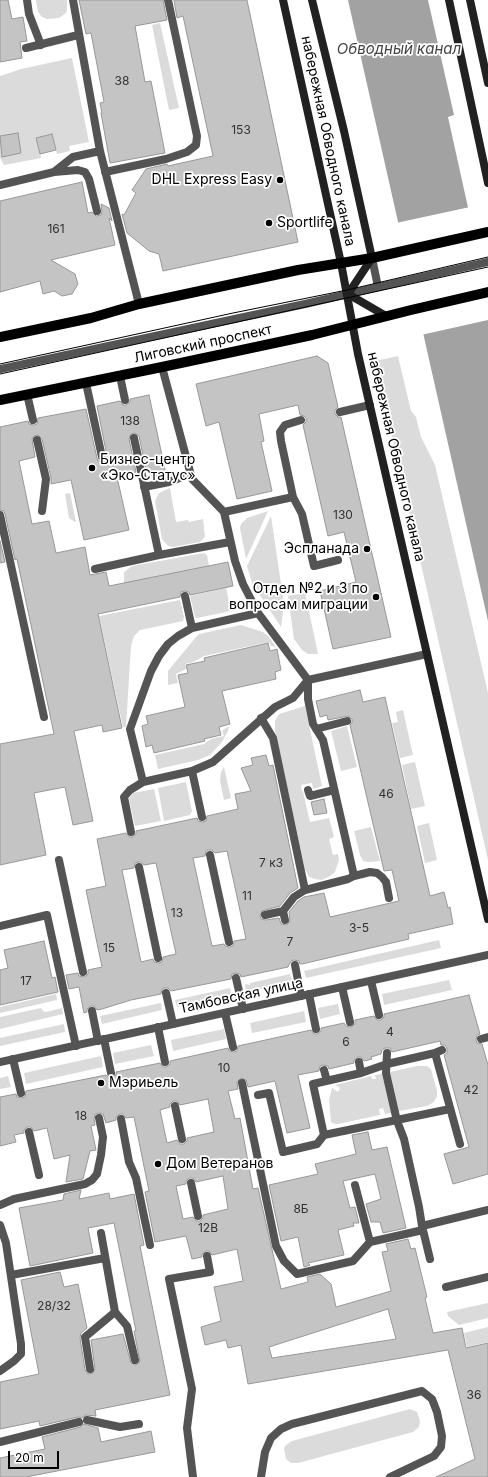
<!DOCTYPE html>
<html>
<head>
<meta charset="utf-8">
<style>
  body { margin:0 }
  #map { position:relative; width:488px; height:1477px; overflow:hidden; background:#fff; font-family:Inter,sans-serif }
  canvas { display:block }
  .scale { position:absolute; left:8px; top:1451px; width:51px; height:18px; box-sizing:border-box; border:2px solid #000; border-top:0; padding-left:5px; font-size:12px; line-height:14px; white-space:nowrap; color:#000; -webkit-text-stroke:3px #fff; paint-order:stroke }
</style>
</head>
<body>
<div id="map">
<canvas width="488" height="1477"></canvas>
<div class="scale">20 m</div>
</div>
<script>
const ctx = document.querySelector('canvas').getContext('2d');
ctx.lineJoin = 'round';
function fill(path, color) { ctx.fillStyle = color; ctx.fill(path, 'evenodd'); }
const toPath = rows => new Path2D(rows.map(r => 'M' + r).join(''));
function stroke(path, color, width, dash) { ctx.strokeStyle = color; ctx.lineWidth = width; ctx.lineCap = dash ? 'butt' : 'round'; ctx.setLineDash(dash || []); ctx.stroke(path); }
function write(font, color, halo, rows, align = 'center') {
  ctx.font = font + ' Inter,sans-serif'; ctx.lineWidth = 3.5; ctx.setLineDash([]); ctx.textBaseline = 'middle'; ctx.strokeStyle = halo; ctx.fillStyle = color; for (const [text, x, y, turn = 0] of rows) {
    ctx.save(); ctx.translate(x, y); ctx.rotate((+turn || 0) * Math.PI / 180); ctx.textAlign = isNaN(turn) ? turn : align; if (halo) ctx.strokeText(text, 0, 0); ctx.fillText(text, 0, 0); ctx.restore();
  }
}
const green = toPath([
  [36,0,67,0,67,9,66,13,59,18,47,19,42,17,38,12],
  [160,23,179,108,169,110,152,25],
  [72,58,89,142,69,146,70,151,57,154,52,134,37,138,41,158,4,165,0,158,0,76,21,69],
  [398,356,411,411,416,417,421,437,435,465,488,693,488,860,375,361],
  [170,488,176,522,188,520,189,522,203,519,205,537,200,542,173,547,168,546,162,539,155,501,159,493],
  [70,493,76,522,75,522,69,518,65,494],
  [268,511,246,559,240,528,241,524,247,518],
  [271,516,284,604,281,627,252,583,247,566],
  [204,553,207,555,209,566,124,584,124,572,132,566],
  [226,588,231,611,197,618,195,617,190,596],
  [305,593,318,654,308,654,302,650,294,639,288,596],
  [180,600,184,617,183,621,140,630,134,636,131,646,126,727,123,727,99,616],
  [241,625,263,632,269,637,276,647,271,646,269,642,204,656,193,662,185,664,186,669,176,674,178,683,168,685,168,671,196,637,199,634],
  [305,706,322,786,313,789,312,783,301,785,302,791,303,792,310,822,329,818,334,837,329,839,333,855,338,854,339,860,335,872,330,876,322,880,315,879,309,877,305,869,275,731,275,721,279,714],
  [403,710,413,755,400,758,392,723,398,722,396,712],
  [347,726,357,767,341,771,331,731],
  [227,727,229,727,228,731,222,742,210,755,198,760,158,769,155,755,204,744,211,739,224,736,222,731],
  [415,762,425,806,411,809,402,765],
  [224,767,231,798,224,800,220,781,221,772],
  [186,782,192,811,190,815,164,821,158,788],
  [154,789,161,821,135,826,129,799,133,793],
  [429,823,437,860,425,863,417,826],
  [371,827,380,861,368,862,363,861,360,855,354,831],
  [439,940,441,948,306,978,304,971],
  [290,974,292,981,246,992,245,984,250,985,250,983],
  [449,980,452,990,384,1005,382,994],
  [230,988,232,995,177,1007,175,1000],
  [56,994,57,1000,0,1013,0,1007],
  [161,1003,162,1010,102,1024,100,1016],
  [338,1004,340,1014,320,1019,318,1008],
  [41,1008,43,1011,46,1012,62,1008,63,1014,0,1029,0,1017],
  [304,1011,306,1022,252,1033,250,1023],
  [64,1024,65,1032,0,1046,0,1038],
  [224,1029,226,1039,173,1051,171,1040],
  [151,1045,154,1056,115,1064,113,1053],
  [101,1056,103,1067,26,1084,24,1073],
  [417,1066,427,1066,431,1069,437,1091,437,1096,434,1102,427,1106,399,1111,390,1072],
  [382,1074,391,1113,385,1114,383,1108,379,1109,380,1115,338,1124,335,1124,331,1122,329,1100,332,1088,338,1092,340,1088,335,1085,371,1076,372,1079,376,1079,375,1075],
  [8,1076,11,1087,0,1089,0,1078],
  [488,1303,488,1318,459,1325,448,1316,447,1312],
  [488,1327,488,1342,467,1347,464,1333],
  [410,1409,417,1412,420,1421,419,1427,413,1432,298,1463,291,1463,286,1459,284,1448,286,1445,292,1441]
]);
const water = toPath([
  [348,0,428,0,454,115,448,117,488,298,488,621]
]);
const pier = toPath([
  [470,207,488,289,488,320,421,335,396,223]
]);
const building = toPath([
  [0,0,8,0,12,19,23,17,27,41,20,42,22,58,0,62,0,0],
  [79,0,163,0,167,20,135,26,145,82,151,81,165,153,110,163,101,113,102,113,100,103,104,102,91,33,86,34,79,0],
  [174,0,247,0,298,242,163,271,159,254,149,251,127,233,122,214,124,215,136,193,132,190,146,169,167,164,168,166,213,156,183,16,177,18,174,0],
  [18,133,21,153,2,157,0,136,18,133],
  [52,134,56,150,40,154,36,138,52,134],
  [82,182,88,213,92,212,96,216,101,215,102,212,101,204,109,208,112,221,109,218,115,245,51,260,75,274,78,284,72,294,62,296,54,291,43,294,40,281,0,292,0,201,82,182],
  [317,356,328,363,338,407,335,410,335,414,338,417,341,417,391,637,333,649,320,591,356,582,344,532,328,536,303,425,306,422,306,418,304,416,300,415,298,405,259,414,264,441,261,442,272,491,237,499,219,422,206,426,196,384,317,356],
  [149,395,166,474,150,477,148,469,146,470,139,436,135,433,131,434,129,439,136,472,117,477,129,530,84,540,71,480,51,484,51,478,42,439,38,435,34,436,32,439,35,457,19,461,32,524,49,521,56,553,85,547,90,575,106,572,109,586,228,562,233,586,190,595,189,592,184,591,181,592,180,597,98,614,122,728,103,732,102,725,74,731,93,821,73,825,65,787,34,793,46,855,0,865,0,744,54,734,17,559,15,560,5,514,4,511,0,510,0,427,28,421,29,424,34,425,37,424,38,418,86,409,97,458,98,461,103,462,106,461,107,456,97,406,120,401,123,405,126,405,130,402,130,399,149,395],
  [0,541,5,562,0,563,0,541],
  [268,643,270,651,277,649,281,670,275,672,276,679,222,691,230,724,219,727,221,735,204,739,205,741,154,753,152,745,146,747,142,726,148,724,146,716,185,707,178,675,188,673,186,665,205,661,204,658,268,643],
  [360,690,363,702,385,697,430,896,444,892,448,908,450,907,453,924,408,934,409,939,302,964,300,964,299,961,294,960,291,961,288,967,241,977,240,974,235,973,232,974,231,979,171,991,168,988,164,988,162,989,161,994,131,1000,102,1009,97,1010,94,1006,91,1006,87,1009,87,1012,84,1013,79,987,69,989,66,975,78,973,79,976,85,977,88,974,88,970,102,967,86,890,106,886,97,839,126,833,129,837,132,837,136,834,136,831,197,818,198,821,203,822,206,821,207,816,238,809,235,794,251,791,241,768,253,765,251,758,266,755,269,766,273,765,298,888,290,893,280,906,262,911,260,916,261,919,266,920,279,918,281,924,287,925,290,921,289,912,298,901,304,897,324,893,330,917,399,901,392,870,384,871,350,725,352,723,352,719,348,716,328,720,327,715,320,717,316,701,360,690],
  [208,850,212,850,215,853,227,851,236,892,246,939,234,941,233,946,230,947,225,946,224,944,212,946,193,858,205,856,206,851,208,850],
  [138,862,141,862,144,865,156,863,176,954,163,957,162,962,159,963,154,962,153,959,141,962,122,870,134,868,135,863,138,862],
  [324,799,327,813,314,815,311,802,324,799],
  [44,941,52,978,55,977,58,992,0,1005,0,970,8,968,4,950,44,941],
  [469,995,480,1034,477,1035,476,1040,477,1043,482,1044,488,1065,488,1174,453,1184,444,1154,469,1147,444,1055,447,1053,447,1048,445,1045,441,1045,440,1041,392,1052,390,1048,385,1048,382,1050,381,1054,371,1057,372,1059,364,1061,361,1057,358,1057,354,1060,354,1063,329,1069,328,1066,323,1065,320,1066,319,1071,298,1075,310,1128,287,1133,275,1081,248,1087,246,1080,241,1078,237,1082,238,1089,228,1091,235,1119,240,1118,253,1189,258,1188,281,1289,308,1282,307,1277,320,1274,331,1284,336,1307,391,1291,382,1252,388,1251,386,1244,408,1239,411,1249,415,1248,427,1297,425,1298,433,1333,462,1328,466,1348,488,1343,488,1477,436,1477,475,1459,448,1350,248,1384,241,1345,228,1348,226,1340,205,1345,201,1327,221,1321,214,1287,243,1281,237,1249,212,1255,209,1251,206,1251,202,1254,202,1257,192,1259,186,1236,155,1242,145,1192,149,1191,134,1117,126,1118,123,1114,120,1114,116,1117,116,1120,106,1123,103,1114,98,1113,95,1114,94,1119,95,1125,91,1126,96,1150,90,1151,83,1179,66,1182,70,1155,54,1159,47,1128,34,1131,31,1127,27,1127,24,1130,24,1133,14,1135,16,1142,0,1146,0,1097,16,1094,17,1097,22,1098,25,1097,26,1091,106,1075,109,1078,112,1078,116,1075,116,1072,160,1063,163,1067,166,1067,170,1064,170,1061,228,1048,229,1051,234,1052,237,1051,238,1046,311,1030,314,1034,317,1034,321,1031,321,1028,344,1023,346,1026,351,1027,355,1024,355,1020,374,1016,377,1020,381,1020,384,1017,384,1014,469,995],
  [208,1099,214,1132,187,1138,187,1141,184,1144,180,1144,177,1140,167,1143,160,1110,170,1107,170,1104,173,1101,177,1101,180,1105,208,1099],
  [223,1176,228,1209,203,1215,203,1218,200,1221,196,1221,193,1217,183,1219,176,1186,186,1184,186,1181,189,1178,193,1178,196,1182,223,1176],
  [388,1309,396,1339,272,1358,269,1347,388,1309],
  [368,1132,372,1150,387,1147,406,1228,383,1233,380,1222,371,1222,366,1204,381,1199,375,1174,343,1181,350,1208,355,1207,359,1223,353,1223,354,1226,338,1230,344,1255,308,1263,310,1265,304,1267,298,1237,281,1241,269,1185,318,1174,315,1164,356,1154,352,1135,368,1132],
  [81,1190,79,1199,109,1193,110,1199,134,1194,144,1245,140,1246,170,1395,95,1410,96,1416,86,1415,82,1418,78,1417,40,1426,39,1421,0,1429,0,1382,39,1374,21,1280,60,1272,64,1287,78,1284,87,1328,81,1333,80,1338,85,1370,88,1374,93,1373,95,1369,91,1340,123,1334,131,1363,136,1365,140,1362,134,1331,136,1331,114,1223,88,1228,93,1253,30,1266,19,1208,63,1200,64,1194,81,1190],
  [84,1424,98,1428,101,1442,151,1431,155,1452,26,1477,0,1477,0,1458,45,1449,42,1437,80,1427,84,1424]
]);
const service = toPath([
  [27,0,29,14,41,45],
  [73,0,100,151,139,304],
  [26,48,78,35],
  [54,172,73,157,100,151],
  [105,172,166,159,187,152,196,145,197,136,168,0],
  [0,185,54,172,78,170,85,172,89,179,97,211],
  [372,258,378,287],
  [0,369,305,304,488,262],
  [120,376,125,400],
  [86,383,102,457],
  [27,394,33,420],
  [340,412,370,405],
  [301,420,285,425,280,432,281,441,293,497,302,514,314,566,338,560],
  [134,438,159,555,230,542],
  [37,440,46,479,42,511],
  [144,487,169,482,190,474],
  [224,512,293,497],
  [0,515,44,717],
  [95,569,159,555],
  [185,596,192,628],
  [261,718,273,738,305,890,348,879,354,876,370,872,377,873,382,877,386,882,389,898],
  [316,729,347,721],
  [192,771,202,817],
  [143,782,130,729,151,671,159,656,168,644,178,636,192,628,258,613],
  [308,790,310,796,334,790],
  [131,832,124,797,130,790,143,782,192,771,213,762,275,707,293,698,308,680,258,613,243,584,235,561,224,512,192,479,162,367],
  [210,855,229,942],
  [59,860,83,972],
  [139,867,158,958],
  [354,876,323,740,313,724,308,699,308,680,427,654],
  [283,911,285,920],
  [265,915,283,911,294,897,305,890],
  [0,926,47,915,76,1046],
  [295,965,301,996],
  [236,978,243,1009],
  [371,981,379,1015],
  [342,987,350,1022],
  [166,993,173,1024],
  [309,994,316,1029],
  [92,1011,98,1041],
  [225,1013,233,1047],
  [158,1027,165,1062],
  [104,1039,111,1073],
  [481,1039,488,1037],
  [387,1053,386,1073,397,1121,404,1139,419,1207,422,1226,430,1259],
  [435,1053,460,1144],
  [13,1059,21,1093],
  [359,1062,361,1073],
  [324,1070,327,1081],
  [242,1083,276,1246,284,1261,297,1274,353,1261,370,1242,423,1230],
  [258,1095,269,1093,283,1152,317,1144,324,1135,450,1109],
  [175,1106,182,1139],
  [121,1119,129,1162,136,1178,150,1245],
  [29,1132,39,1175],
  [324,1135,313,1084,361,1073,387,1064,435,1053,442,1050],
  [191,1183,198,1216],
  [355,1185,370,1242],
  [0,1205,14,1199,85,1184,92,1180,97,1174,101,1155,103,1137,99,1118],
  [0,1225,6,1243,21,1344,21,1354,14,1361,0,1371],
  [422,1226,488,1210],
  [101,1233,115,1312,127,1326,135,1360],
  [11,1275,105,1258],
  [446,1287,488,1277],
  [90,1369,85,1337,115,1312],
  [87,1420,120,1427,139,1424],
  [0,1442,79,1422],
  [193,1477,187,1428,192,1389,169,1279,210,1272,207,1256],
  [261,1477,265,1452,271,1438,281,1429,292,1424,422,1391,432,1399,437,1412,442,1436,441,1447,434,1456,390,1477]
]);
const tertiary = toPath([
  [0,1062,488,955]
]);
const secondary = toPath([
  [283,0,341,263,358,354,488,919],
  [312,0,344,131,372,258,348,294],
  [449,0,488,183],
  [470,0,488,83],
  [348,294,386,316]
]);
const primary = toPath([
  [0,337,91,318,139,304,298,270,372,258,488,232],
  [0,400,162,367,312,335,411,310,488,292]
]);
const tram = toPath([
  [0,364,233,313,347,290,488,257],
  [0,374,488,267]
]);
const markers = [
  [280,180,4,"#000"],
  [269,223,4,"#000"],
  [92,468,4,"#000"],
  [367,549,4,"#000"],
  [376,597,4,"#000"],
  [101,1083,4,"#000"],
  [158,1164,4,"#000"]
];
const numberNames = [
  ["38",122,81],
  ["153",241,130],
  ["161",56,229],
  ["138",130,421],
  ["130",343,515],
  ["46",386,794],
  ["7 к3",271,863],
  ["11",247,896],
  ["13",177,913],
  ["3-5",359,928],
  ["7",290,942],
  ["15",109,948],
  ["17",26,981],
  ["4",390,1032],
  ["6",346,1042],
  ["10",224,1068],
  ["42",471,1090],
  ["18",81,1116],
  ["8Б",301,1209],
  ["12В",208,1228],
  ["28/32",54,1306],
  ["36",474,1395]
];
const streetNames = [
  ["набережная Обводного канала",328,141,78],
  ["Лиговский проспект",203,344,-12],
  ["набережная Обводного канала",396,457,77],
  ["Тамбовская улица",241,996,-12]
];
const poiNames = [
  ["DHL Express Easy",272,180,"right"],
  ["Sportlife",277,223],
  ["Бизнес-центр",100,460],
  ["«Эко-Статус»",100,476],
  ["Эспланада",359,549,"right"],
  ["Отдел №2 и 3 по",368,589,"right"],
  ["вопросам миграции",368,605,"right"],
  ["Мэриьель",109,1083],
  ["Дом Ветеранов",166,1164]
];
const waterNames = [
  ["Обводный канал",399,49]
];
fill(green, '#dbdbdb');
fill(water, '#a2a2a2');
fill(pier, '#fff');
fill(building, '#c4c4c4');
stroke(building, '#989898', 1);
stroke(service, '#545454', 8);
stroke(tertiary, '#545454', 8);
stroke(secondary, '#212121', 8);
stroke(primary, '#000', 10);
stroke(tram, '#000', 1);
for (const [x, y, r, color] of markers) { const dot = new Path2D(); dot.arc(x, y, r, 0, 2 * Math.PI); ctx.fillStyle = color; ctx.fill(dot); stroke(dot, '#fff', 1.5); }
write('12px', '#313131', null, numberNames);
write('14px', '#000', '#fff', streetNames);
write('14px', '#000', '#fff', poiNames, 'left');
write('italic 15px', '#434343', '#fff', waterNames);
</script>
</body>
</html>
